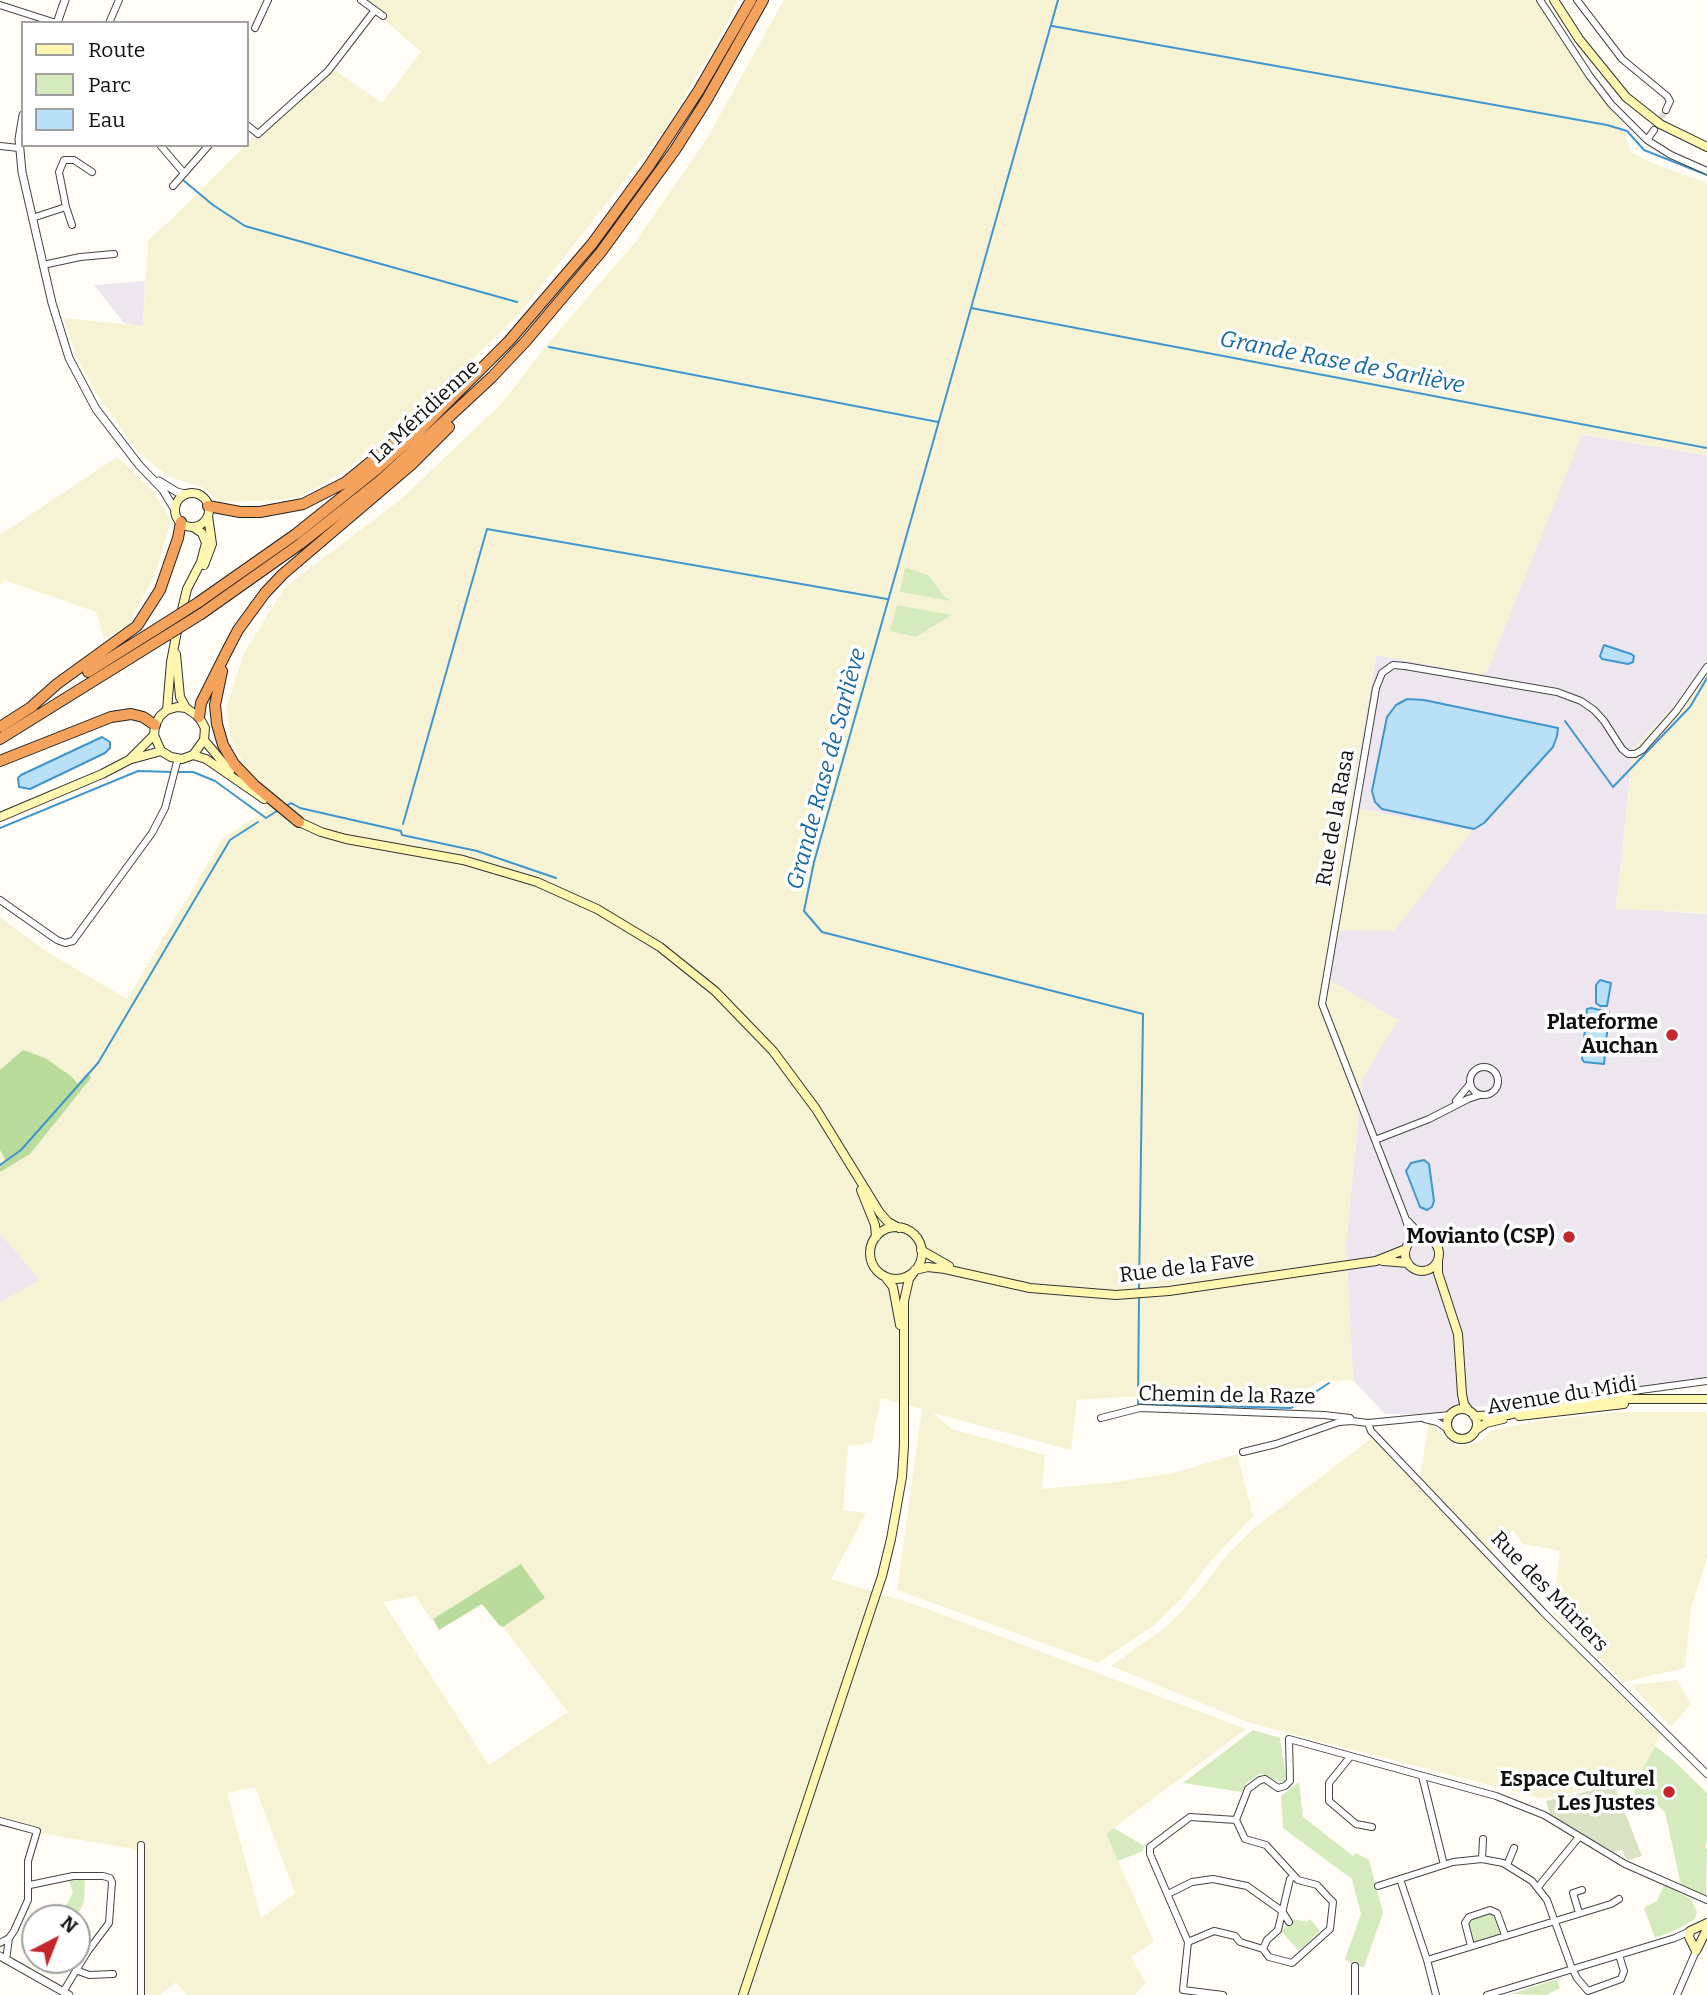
<!DOCTYPE html>
<html>
<head>
<meta charset="utf-8">
<style>
  body { margin:0 }
  #map { position:relative; width:1707px; height:1995px; overflow:hidden; background:#fffdf5; font-family:Bitter,serif }
  canvas { display:block }
  .legend { position:absolute; left:21px; top:21px; width:228px; height:126px; box-sizing:border-box; background:#fff; border:2px solid #a0a0a0; margin:0; padding:9px 12px; list-style:none; font-size:21px; color:#111 }
  .legend li { display:flex; align-items:center; gap:14px; height:35px }
  .legend b { width:35px; border:2px solid #a0a0a0 }
  .north { position:absolute; left:21px; top:1904px; width:70px; height:70px; box-sizing:border-box; background:#fff; border:2px solid #a0a0a0; border-radius:50%; rotate:42deg; font-size:19px; font-weight:700; line-height:28px; text-align:center; color:#111 }
  .north::after { content:''; display:block; margin:auto; width:24px; height:32px; background:#c4262e; clip-path:polygon(50% 0,100% 100%,50% 72%,0 100%) }
</style>
</head>
<body>
<div id="map">
<canvas width="1707" height="1995"></canvas>
<ul class="legend">
<li><b style="height:9px;background:#fff6b0"></b>Route</li>
<li><b style="height:19px;background:#d5ebbd"></b>Parc</li>
<li><b style="height:19px;background:#b9e0f7"></b>Eau</li>
</ul>
<div class="north">N</div>
</div>
<script>
const ctx = document.querySelector('canvas').getContext('2d');
ctx.lineJoin = 'round';
function fill(path, color) { ctx.fillStyle = color; ctx.fill(path, 'evenodd'); }
const toPath = rows => new Path2D(rows.map(r => 'M' + r).join(''));
function stroke(path, color, width, dash) { ctx.strokeStyle = color; ctx.lineWidth = width; ctx.lineCap = dash ? 'butt' : 'round'; ctx.setLineDash(dash || []); ctx.stroke(path); }
function write(font, color, halo, rows, align = 'center') {
  ctx.font = font + ' Bitter,serif'; ctx.lineWidth = 7; ctx.setLineDash([]); ctx.textBaseline = 'middle'; ctx.strokeStyle = halo; ctx.fillStyle = color; for (const [text, x, y, turn = 0] of rows) {
    ctx.save(); ctx.translate(x, y); ctx.rotate((+turn || 0) * Math.PI / 180); ctx.textAlign = isNaN(turn) ? turn : align; if (halo) ctx.strokeText(text, 0, 0); ctx.fillText(text, 0, 0); ctx.restore();
  }
}
const industrial = toPath([
  [145,281,143,327,124,323,94,285],
  [1581,434,1707,455,1707,660,1680,700,1633,749,1616,908,1707,914,1707,1379,1423,1414,1385,1414,1353,1380,1346,1243,1362,1079,1397,1020,1328,980,1340,930,1471,831,1350,807,1376,655,1480,674,1487,671],
  [0,1233,41,1281,0,1302]
]);
const farmland = toPath([
  [358,0,738,0,724,30,665,129,520,313,432,399,344,471,300,497,262,501,219,502,204,488,169,477,138,452,96,393,78,359,63,318,143,326,148,240,175,216,253,138,280,119,335,70,382,103,421,52,370,7],
  [784,0,1536,0,1592,86,1622,122,1631,152,1652,163,1707,183,1707,455,1582,434,1487,671,1481,674,1376,655,1350,807,1472,831,1394,931,1340,930,1328,979,1398,1020,1362,1079,1346,1243,1353,1380,1322,1381,1289,1399,1145,1396,1077,1400,1071,1450,933,1413,952,1429,1045,1455,1042,1489,1115,1482,1173,1473,1237,1454,1253,1516,1212,1560,1180,1600,1154,1625,1098,1663,897,1590,922,1409,881,1398,872,1443,848,1446,843,1510,866,1513,831,1579,917,1605,1246,1729,1106,1834,1154,1942,1131,1957,1146,1983,1135,1995,187,1995,176,1982,160,1995,144,1995,143,1856,134,1849,32,1832,0,1824,0,1302,40,1280,0,1233,0,917,47,952,127,999,223,838,267,810,231,739,226,709,244,653,285,587,400,500,501,404,550,341,636,241,706,140],
  [521,1565,544,1598,503,1627,568,1712,489,1765,383,1602,416,1596,431,1620],
  [255,1787,295,1893,261,1918,227,1793],
  [117,457,152,490,171,520,155,575,126,627,104,639,96,612,4,580,0,585,0,535],
  [1707,660,1707,913,1616,909,1633,749,1680,700],
  [1616,1412,1707,1412,1707,1558,1691,1608,1685,1668,1624,1682,1553,1613,1560,1551,1523,1544,1513,1530,1490,1552,1420,1477,1429,1422,1456,1447,1479,1442,1492,1430,1541,1421],
  [1372,1438,1532,1606,1661,1735,1638,1778,1543,1799,1250,1723,1111,1666,1166,1627,1194,1598,1227,1555,1254,1528],
  [1677,1680,1691,1704,1671,1727,1631,1685]
]);
const green = toPath([
  [905,567,929,576,944,596,951,601,900,592],
  [897,605,951,615,916,637,890,631],
  [1253,1730,1280,1738,1286,1777,1281,1783,1261,1773,1247,1783,1242,1792,1183,1783],
  [1655,1746,1672,1759,1707,1793,1707,1841,1705,1847,1707,1849,1706,1896,1681,1885,1665,1812,1655,1803,1639,1804,1631,1782,1631,1779,1638,1778],
  [1299,1782,1303,1817,1353,1856,1356,1853,1369,1860,1383,1913,1364,1967,1355,1966,1345,1959,1361,1914,1352,1879,1283,1828,1281,1796],
  [1114,1828,1144,1846,1143,1851,1118,1861,1106,1834],
  [68,1878,85,1878,84,1902,76,1918,52,1918,56,1909,63,1912,73,1892],
  [1664,1885,1691,1899,1697,1912,1695,1919,1678,1929,1655,1938,1644,1908,1657,1901],
  [1490,1910,1497,1913,1505,1935,1471,1946,1465,1923],
  [1294,1919,1307,1922,1310,1919,1320,1931,1299,1951,1281,1931],
  [1557,1979,1560,1988,1546,1995,1511,1994]
]);
const forest = toPath([
  [23,1050,45,1058,71,1076,78,1084,88,1072,91,1078,30,1154,0,1172,0,1165,6,1161,0,1150,0,1070],
  [521,1564,545,1598,503,1627,499,1625,482,1604,439,1630,433,1619]
]);
const cemetery = toPath([
  [1614,1785,1642,1856,1629,1860,1626,1859,1622,1850,1614,1852,1550,1815,1546,1801]
]);
const water = toPath([
  [1604,645,1631,654,1634,656,1633,662,1628,664,1602,659,1600,656,1604,645],
  [1407,699,1424,700,1558,728,1557,736,1553,747,1484,823,1474,829,1382,809,1375,802,1372,791,1387,717,1396,705,1407,699],
  [102,737,110,742,110,748,105,753,30,789,19,787,18,778,21,775,102,737],
  [1600,980,1611,983,1607,1006,1600,1006,1596,1003,1596,985,1600,980],
  [1591,1008,1609,1012,1604,1064,1584,1062,1582,1059,1587,1009,1591,1008],
  [1424,1160,1429,1164,1434,1201,1432,1207,1427,1210,1420,1207,1406,1171,1411,1163,1424,1160]
]);
const stream = toPath([
  [1058,0,971,308,1707,448],
  [1052,26,1607,125,1627,131,1644,150,1707,175],
  [183,180,213,205,245,226,517,302],
  [971,308,814,862,804,911,822,932,1143,1014,1139,1289],
  [549,347,938,422],
  [1565,721,1613,787,1690,707,1707,678],
  [178,772,193,772,215,781,266,818,277,811],
  [286,806,291,803,300,808,401,831],
  [403,824,487,529,887,599],
  [0,828,138,771,173,772],
  [401,832,402,835,477,851,556,878],
  [0,1165,21,1150,98,1063,230,840,258,822],
  [1139,1298,1138,1404,1291,1408,1329,1383]
]);
const minorTunnel = toPath([
  [1656,126,1666,110]
]);
const minor = toPath([
  [361,0,383,16],
  [1540,0,1589,75,1611,104,1647,140,1654,130],
  [1577,0,1622,59,1667,96,1670,101,1666,110],
  [0,5,56,23],
  [109,23,119,0],
  [255,28,268,0],
  [247,125,258,134,328,71,375,10],
  [1647,140,1671,155,1707,171],
  [160,145,184,173],
  [0,146,19,148],
  [173,186,209,145],
  [66,207,72,225],
  [32,218,66,207,59,172,64,160,74,160,92,172],
  [43,265,80,257,114,254],
  [0,900,57,940,65,943,73,941,152,833,165,808,178,758],
  '1470 1081a14 14 0 1 1 28 0a14 14 0 1 1-28 0Z',
  [1456,1101,1470,1084],
  [1375,1140,1322,1004,1376,688,1382,673,1393,665,1405,666,1557,692,1581,701,1594,710,1604,721,1622,749,1628,754,1635,754,1642,750,1677,710,1707,667],
  [1408,1221,1423,1237],
  [1409,1243,1410,1233,1405,1217,1375,1140,1429,1119,1468,1099,1480,1095],
  [1583,1403,1589,1397,1707,1381],
  [1101,1418,1140,1408,1324,1415,1350,1418,1352,1421],
  [1425,1419,1437,1422,1448,1429],
  [1368,1423,1371,1431,1544,1613,1707,1774],
  [1243,1452,1276,1444,1339,1422,1352,1421,1368,1423,1450,1415],
  [1350,1757,1329,1783,1329,1801,1356,1824,1372,1827],
  [1422,1776,1444,1865],
  [0,1821,37,1831,28,1861,28,1900,14,1931,9,1938,0,1943],
  [1482,1859,1483,1839],
  [1507,1865,1514,1848],
  [1400,1879,1427,1960,1436,1995],
  [30,1885,73,1876,103,1876,110,1878,112,1882,109,1923,88,1951,63,1992],
  [1378,1886,1453,1862,1482,1859,1503,1863,1532,1881,1547,1900,1571,1966,1577,1978,1588,1991,1621,1979,1624,1971,1619,1955],
  [1538,1887,1579,1837],
  [1168,1894,1192,1882,1213,1879,1247,1886,1282,1911,1289,1922],
  [1579,1913,1573,1893,1582,1890],
  [1188,1942,1214,1931,1235,1936,1240,1942,1263,1949,1269,1957,1292,1963,1330,1929,1333,1902,1328,1897,1317,1885,1298,1880,1266,1845,1245,1839,1236,1820],
  [1471,1946,1465,1923,1469,1917,1490,1910,1497,1913,1505,1935],
  [1263,1949,1267,1940,1278,1930,1290,1879,1294,1876],
  [6,1960,9,1938],
  [1427,1960,1611,1904,1619,1899],
  [76,1970,89,1975,113,1974],
  [141,1995,141,1845],
  [1223,1995,1183,1990,1188,1942,1150,1854,1150,1847,1190,1817,1236,1820,1248,1789,1260,1780,1265,1779,1278,1788,1285,1786,1290,1781,1289,1739,1496,1796,1544,1815,1625,1864,1707,1900],
  [1355,1995,1355,1966],
  [1487,1995,1675,1938,1690,1931],
  [1677,1995,1696,1951]
]);
const tertiary = toPath([
  [57,23,65,0],
  [23,115,19,139,22,172,52,303,69,358,96,409,139,465,163,490,175,510],
  [159,481,177,492,185,494],
  [0,1956,69,1995]
]);
const secondary = toPath([
  [1554,0,1579,39,1626,97,1660,124,1707,147],
  '175 510a17 17 0 1 1 34 0a17 17 0 1 1-34 0Z',
  [204,565,212,544,208,516],
  [181,614,187,589,201,562,206,543,202,533,193,527],
  [176,654,180,697,186,708],
  [167,710,177,707,186,708,199,717,205,728,204,740,193,755,182,759,171,757,161,751,154,735,155,725,160,716,167,710,171,662,178,626],
  [204,740,230,771],
  [193,755,206,759,264,799],
  [132,759,161,751],
  [0,817,102,774,129,760,154,735],
  [295,820,321,832,346,839,463,860,537,882,597,909,660,947,715,991,773,1051,816,1109,880,1213,888,1222,899,1228],
  [861,1190,875,1225,876,1237],
  '870 1253a26 26 0 1 1 52 0a26 26 0 1 1-52 0Z',
  '1405 1254a17 17 0 1 1 34 0a17 17 0 1 1-34 0Z',
  [921,1250,949,1266],
  [1383,1261,1408,1263],
  [1438,1262,1438,1273,1458,1334,1462,1394,1464,1404,1469,1411],
  [915,1270,928,1267,945,1269,1030,1288,1116,1295,1169,1291,1376,1261,1406,1249],
  [886,1278,893,1287,900,1325],
  '1447 1424a15 15 0 1 1 30 0a15 15 0 1 1-30 0Z',
  [1474,1416,1509,1415,1529,1409,1613,1399,1707,1399],
  [1519,1416,1624,1404],
  [1476,1430,1486,1423,1503,1419],
  [1696,1951,1689,1937,1690,1931,1707,1923],
  [1696,1951,1707,1929],
  [743,1995,882,1576,891,1539,902,1477,904,1445,904,1301,909,1279,914,1272]
]);
const motorway = toPath([
  [208,506,240,512,260,512,303,504,346,482,411,429],
  [199,602,296,534,376,470,417,433,509,341,592,244,649,166,699,90,751,0],
  [201,614,300,544,381,480,492,377,526,341,601,252,675,150,706,101,763,0],
  [222,671,215,705,217,724,223,745,234,764,254,785,299,822],
  [88,672,166,623],
  [30,708,57,684,137,626,160,590,178,538,181,522],
  [199,717,201,703,227,651,238,630,265,593,283,574,411,465,449,427],
  [0,727,33,706],
  [0,739,169,634],
  [0,761,111,717,131,714,143,717,155,725]
]);
const motorwayBridge = toPath([
  [166,623,199,602],
  [169,634,201,614]
]);
const markers = [
  [1672,1035,7,"#c4262e"],
  [1569,1237,7,"#c4262e"],
  [1669,1792,7,"#c4262e"]
];
const streetNames = [
  ["La Méridienne",425,412,-43],
  ["Rue de la Rasa",1336,818,-80],
  ["Rue de la Fave",1187,1268,-7],
  ["Chemin de la Raze",1227,1396,1],
  ["Avenue du Midi",1562,1396,-9],
  ["Rue des Mûriers",1549,1592,46]
];
const poiNames = [
  ["Plateforme",1658,1023],
  ["Auchan",1658,1047],
  ["Movianto (CSP)",1555,1237],
  ["Espace Culturel",1655,1780],
  ["Les Justes",1655,1804]
];
const waterNames = [
  ["Grande Rase de Sarliève",1342,363,11],
  ["Grande Rase de Sarliève",827,769,-75]
];
fill(industrial, '#eee6ef');
fill(farmland, '#f6f3d4');
fill(green, '#d5ebbd');
fill(forest, '#b9dc9c');
fill(cemetery, '#d9e3c4');
fill(water, '#b9e0f7');
stroke(water, '#3f96cf', 2);
stroke(stream, '#3f96cf', 2);
stroke(minorTunnel, '#dbdad3', 6, [6, 3]);
stroke(minor, '#444', 8);
stroke(tertiary, '#444', 9);
stroke(secondary, '#333', 10);
stroke(motorway, '#222', 12);
stroke(minor, '#fff', 6);
stroke(tertiary, '#fff', 7);
stroke(secondary, '#fff6b0', 8);
stroke(motorway, '#f5a25d', 10);
stroke(motorwayBridge, '#222', 12, []);
stroke(motorwayBridge, '#f5a25d', 10);
for (const [x, y, r, color] of markers) { const dot = new Path2D(); dot.arc(x, y, r, 0, 2 * Math.PI); ctx.fillStyle = color; ctx.fill(dot); stroke(dot, '#fff', 2.5); }
write('21px', '#111', '#fff', streetNames);
write('bold 21px', '#111', '#fff', poiNames, 'right');
write('italic 23px', '#1768a6', '#fff', waterNames);
</script>
</body>
</html>
